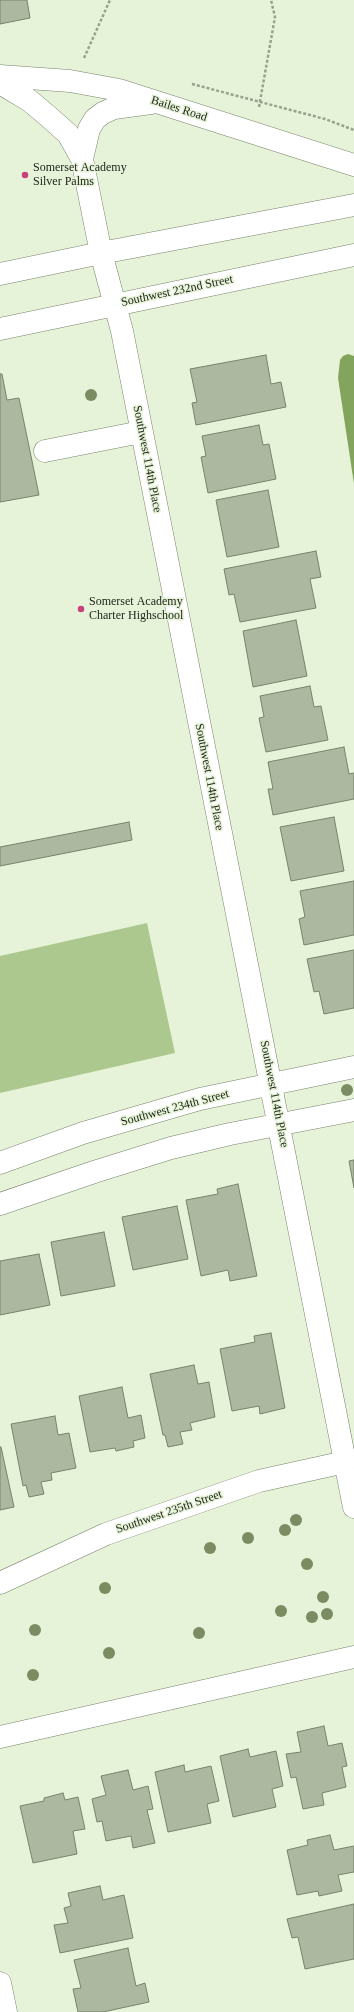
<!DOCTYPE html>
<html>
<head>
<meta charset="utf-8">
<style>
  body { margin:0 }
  canvas { display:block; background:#e6f3d8 }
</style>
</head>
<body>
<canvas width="354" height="2012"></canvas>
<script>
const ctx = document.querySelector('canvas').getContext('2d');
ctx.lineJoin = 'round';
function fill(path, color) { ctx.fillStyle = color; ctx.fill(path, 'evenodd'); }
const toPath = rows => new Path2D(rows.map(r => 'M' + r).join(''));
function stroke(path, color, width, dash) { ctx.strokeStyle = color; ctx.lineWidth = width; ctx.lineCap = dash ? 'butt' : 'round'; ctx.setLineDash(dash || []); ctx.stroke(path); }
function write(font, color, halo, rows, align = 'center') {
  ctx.font = font + ' "Times New Roman",serif'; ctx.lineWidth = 3; ctx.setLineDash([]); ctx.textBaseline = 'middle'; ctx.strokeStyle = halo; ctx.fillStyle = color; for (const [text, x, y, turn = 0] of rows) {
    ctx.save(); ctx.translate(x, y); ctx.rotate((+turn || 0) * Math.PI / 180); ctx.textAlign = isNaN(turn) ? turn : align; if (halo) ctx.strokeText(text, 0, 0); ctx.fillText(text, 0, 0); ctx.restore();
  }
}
const green = toPath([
  [147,923,175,1053,0,1093,0,956]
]);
const water = toPath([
  [348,354,354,356,354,484,338,378,340,360,343,356]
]);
const building = toPath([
  [0,0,27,0,30,18,0,24,0,0],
  [266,355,271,384,281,382,286,407,196,425,192,403,197,402,190,369,266,355],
  [0,374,2,374,7,400,19,398,39,495,0,502,0,374],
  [259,425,263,445,269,444,276,479,208,493,201,457,206,456,202,436,259,425],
  [268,490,279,547,227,557,216,500,268,490],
  [316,551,321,577,310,579,316,608,240,622,234,594,229,595,224,569,316,551],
  [296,620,307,676,253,687,243,631,296,620],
  [310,686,314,707,321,706,328,740,266,752,259,718,264,717,260,696,310,686],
  [344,747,349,774,354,773,354,799,273,815,268,789,273,789,268,762,344,747],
  [334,817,344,871,291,881,280,827,334,817],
  [129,822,132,840,0,866,0,847,129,822],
  [354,881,354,935,304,945,299,919,305,917,300,891,354,881],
  [354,950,354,1008,324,1014,319,991,314,992,307,959,354,950],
  [354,1160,354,1188,349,1161,354,1160],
  [238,1184,257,1276,230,1281,228,1270,201,1276,186,1200,218,1194,217,1189,238,1184],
  [177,1206,188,1259,133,1270,122,1217,177,1206],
  [104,1232,115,1286,61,1296,51,1242,104,1232],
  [39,1254,50,1305,0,1315,0,1261,39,1254],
  [271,1333,285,1408,260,1414,259,1406,232,1411,220,1349,255,1342,254,1336,271,1333],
  [194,1365,198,1384,209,1382,215,1417,190,1423,192,1430,180,1432,183,1444,168,1447,165,1435,163,1435,150,1374,194,1365],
  [122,1387,128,1418,141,1415,145,1438,133,1441,134,1447,116,1451,115,1448,90,1452,79,1396,122,1387],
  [55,1416,58,1435,69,1433,76,1468,51,1473,52,1480,41,1482,44,1494,29,1497,26,1485,23,1486,11,1424,55,1416],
  [0,1447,1,1447,14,1507,0,1510,0,1447],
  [324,1726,328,1746,342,1743,347,1766,342,1767,346,1787,322,1793,324,1805,303,1809,296,1777,291,1778,286,1754,301,1752,297,1732,324,1726],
  [248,1749,250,1757,276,1751,283,1786,272,1789,276,1807,233,1817,220,1756,248,1749],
  [184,1765,185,1772,211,1766,219,1801,207,1804,211,1823,168,1832,155,1772,184,1765],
  [128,1770,133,1790,148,1786,153,1809,147,1810,155,1843,133,1848,131,1836,106,1841,102,1821,97,1822,92,1799,106,1795,101,1776,128,1770],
  [63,1793,65,1800,78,1797,85,1829,73,1831,77,1854,33,1863,20,1806,44,1801,44,1798,63,1793],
  [330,1835,334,1850,354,1846,354,1872,338,1875,342,1891,319,1896,318,1891,297,1895,287,1850,308,1845,307,1840,330,1835],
  [100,1886,103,1900,124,1895,133,1938,60,1953,54,1925,68,1923,64,1908,71,1906,68,1893,100,1886],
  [354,1904,354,1959,305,1969,298,1937,292,1938,287,1919,354,1904],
  [128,1948,136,1986,145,1983,149,2002,103,2012,78,2012,73,1989,81,1988,74,1960,128,1948]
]);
const path = toPath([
  [84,58,110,0],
  [192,84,325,119,354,130],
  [259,107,275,17,271,0]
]);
const minor = toPath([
  [0,76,70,81,119,90,354,165],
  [0,83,30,101,49,117,68,134,82,159,101,253,122,331,354,1507],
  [82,159,89,129,95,119,103,113,114,108,151,103],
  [0,274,101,253,354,205],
  [0,329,354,255],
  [45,451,141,432],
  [0,1163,83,1133,200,1099,354,1067],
  [0,1204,94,1172,171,1148,230,1134,354,1110],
  [0,1583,106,1534,259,1481,345,1462],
  [0,1737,354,1657],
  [0,1983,6,2012]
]);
const trees = [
  [91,395],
  [347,1090],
  [296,1520],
  [285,1530],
  [248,1538],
  [210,1548],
  [307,1564],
  [105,1588],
  [323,1597],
  [281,1611],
  [327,1614],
  [312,1617],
  [35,1630],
  [199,1633],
  [109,1653],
  [33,1675]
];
const markers = [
  [25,175,4,"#c9417f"],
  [81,609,4,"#c9417f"]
];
const streetNames = [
  ["Bailes Road",179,109,18],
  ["Southwest 232nd Street",177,291,-12],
  ["Southwest 114th Place",147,459,79],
  ["Southwest 114th Place",209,777,79],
  ["Southwest 114th Place",274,1094,79],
  ["Southwest 234th Street",175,1108,-15],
  ["Southwest 235th Street",169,1512,-19]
];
const poiNames = [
  ["Somerset Academy",33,168],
  ["Silver Palms",33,182],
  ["Somerset Academy",89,602],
  ["Charter Highschool",89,616]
];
fill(green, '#adc88f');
fill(water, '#83a45c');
fill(building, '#acb89f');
stroke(building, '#78836c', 1);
stroke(minor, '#77836b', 23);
stroke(path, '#98a28e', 2.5, [3, 2]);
stroke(minor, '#fff', 22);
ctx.fillStyle = '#7b8c62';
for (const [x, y] of trees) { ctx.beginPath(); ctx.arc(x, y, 6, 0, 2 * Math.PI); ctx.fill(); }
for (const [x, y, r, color] of markers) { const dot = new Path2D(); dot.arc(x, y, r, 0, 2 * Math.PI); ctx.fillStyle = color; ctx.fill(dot); stroke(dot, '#e6f3d8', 1.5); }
write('12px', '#22271d', '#e6f3d8', streetNames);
write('12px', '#22271d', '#e6f3d8', poiNames, 'left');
</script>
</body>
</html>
